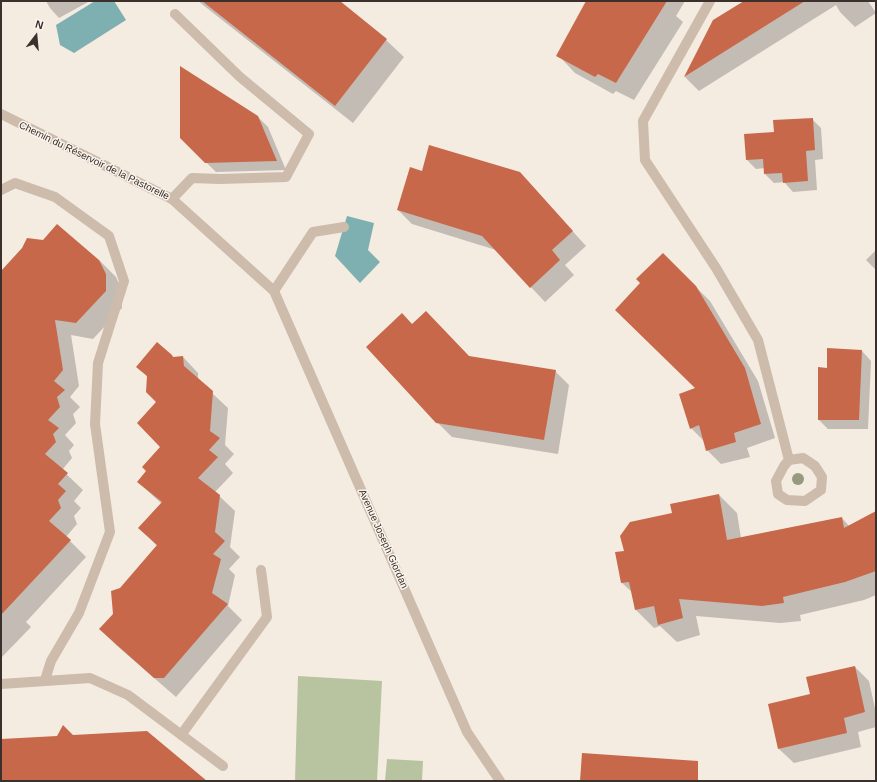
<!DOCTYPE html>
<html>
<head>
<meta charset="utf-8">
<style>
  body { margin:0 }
  #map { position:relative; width:877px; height:782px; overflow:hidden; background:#f4ebe1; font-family:Arial,sans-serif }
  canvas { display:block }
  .frame { position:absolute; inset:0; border:2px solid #3b302b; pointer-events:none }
  .north { position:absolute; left:16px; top:16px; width:40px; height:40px; -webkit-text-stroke:3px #fbf5ee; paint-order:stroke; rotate:16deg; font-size:11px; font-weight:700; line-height:16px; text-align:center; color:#3b302b }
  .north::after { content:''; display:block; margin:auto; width:14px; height:18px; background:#3b302b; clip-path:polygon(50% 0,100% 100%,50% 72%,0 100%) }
</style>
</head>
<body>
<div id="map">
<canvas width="877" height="782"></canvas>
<div class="frame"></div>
<div class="north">N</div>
</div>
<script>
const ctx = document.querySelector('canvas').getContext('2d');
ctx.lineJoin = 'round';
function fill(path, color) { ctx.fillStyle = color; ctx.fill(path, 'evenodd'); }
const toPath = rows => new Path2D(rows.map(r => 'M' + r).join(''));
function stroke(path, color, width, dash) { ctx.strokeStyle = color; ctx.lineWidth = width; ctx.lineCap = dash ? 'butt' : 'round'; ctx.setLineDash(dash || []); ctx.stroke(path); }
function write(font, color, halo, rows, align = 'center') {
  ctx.font = font + ' Arial,sans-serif'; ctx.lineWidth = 3; ctx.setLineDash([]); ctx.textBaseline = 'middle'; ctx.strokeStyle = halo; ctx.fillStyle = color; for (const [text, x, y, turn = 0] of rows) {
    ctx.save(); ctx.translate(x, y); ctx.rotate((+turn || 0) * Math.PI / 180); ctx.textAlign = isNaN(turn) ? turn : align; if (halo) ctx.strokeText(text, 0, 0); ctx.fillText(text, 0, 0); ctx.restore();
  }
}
const green = toPath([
  [298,676,382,681,377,781,295,781],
  [387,759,423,761,422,781,385,781]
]);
const water = toPath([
  [95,1,114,1,126,20,74,53,60,45,56,25],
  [347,216,374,223,368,250,380,262,360,283,335,256]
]);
const shadow = toPath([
  [46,1,90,1,59,18,50,8],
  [198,1,337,1,386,40,404,57,353,123],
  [587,1,685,1,676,16,683,22,634,100,616,91,613,94,575,73,558,55],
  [746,1,868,1,876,13,855,27,840,12,836,5,699,91,685,77,713,21],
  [258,117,268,127,286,170,216,172,181,138],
  [812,119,821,128,823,159,815,160,817,190,793,192,784,182,774,183,765,174,765,168,756,169,747,160,775,133],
  [423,172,520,173,586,246,565,265,574,275,545,302,496,250,412,224,398,210],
  [876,250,876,270,866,260],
  [663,255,710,301,758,381,775,438,747,448,750,457,721,464,707,450,704,441,691,428,697,389,642,283],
  [99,260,116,277,122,291,122,308,93,339,71,335,79,386,70,397,80,407,73,414,76,423,65,435,74,445,69,451,72,458,62,470,83,490,74,501,81,508,74,516,77,524,66,537,86,557,26,622,31,627,1,658,1,273],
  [862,351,871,361,868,429,828,429,819,420,828,369],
  [172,356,175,358,183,357,198,373,198,380,228,408,225,445,234,454,225,464,233,473,215,492,235,511,230,547,240,557,229,569,235,575,228,606,242,620,176,697,116,645,100,629,114,614,120,589,157,546,140,528,162,504,138,482,147,471,162,447,157,402,148,377,137,367],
  [470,357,555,371,569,385,558,454,452,437,437,422],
  [719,495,737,513,741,538,842,518,849,526,876,512,876,595,864,600,800,615,801,621,780,623,696,616,700,635,677,642,660,626,654,628,636,610,633,593,622,583,625,552,673,513],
  [855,667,869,681,876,713,876,727,858,732,861,747,794,763,779,749,811,695]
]);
const building = toPath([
  [202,1,340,1,387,39,335,106],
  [586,1,667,1,616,83,598,74,595,77,556,56],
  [744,1,805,1,684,77,713,20],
  [180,66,258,116,277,161,205,163,180,138],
  [813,118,815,150,806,151,808,181,783,183,782,173,764,174,763,159,746,160,744,134,774,132,773,120],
  [429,145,520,172,573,231,552,250,560,260,530,288,482,236,397,210,410,167,422,171],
  [57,224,99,260,106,274,106,291,76,323,55,320,63,370,54,381,65,390,57,397,60,407,48,420,59,428,53,434,56,442,45,454,68,473,58,484,66,491,58,500,61,508,49,521,71,540,1,615,1,271,22,248,27,238,43,240],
  [663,253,696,286,745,368,761,424,734,433,736,442,706,451,699,425,690,429,679,394,695,388,615,310,640,283,636,279],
  [426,311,469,356,556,370,544,440,436,423,366,347,402,313,412,324],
  [157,342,172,355,173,357,183,356,184,366,213,391,210,431,220,438,209,450,218,457,198,478,220,495,215,532,225,541,213,554,221,559,212,593,228,604,164,678,154,678,99,629,113,614,111,591,120,588,157,545,138,528,162,502,137,482,146,471,142,467,160,447,137,423,156,402,146,392,147,376,136,367],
  [827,348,862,350,859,420,818,420,818,367,827,368],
  [719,494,727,540,842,517,844,528,876,511,876,571,845,582,783,597,784,603,762,606,679,599,683,618,658,625,654,606,635,610,629,582,621,583,615,552,624,551,620,536,630,522,672,513,670,504],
  [855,666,865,712,844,718,847,733,778,749,768,704,810,694,806,677],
  [63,725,73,735,147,731,207,781,1,781,1,739,57,736],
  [582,753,698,761,698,781,580,781]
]);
const lane = toPath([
  [710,1,643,121,645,160,716,268,758,340,789,460],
  [1,114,172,199,192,178,220,179,286,177,309,134,240,77,175,14],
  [1,190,15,183,55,197,109,236,124,281,98,363,95,424,110,532,79,613,51,661,45,680],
  [274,291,313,232,344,227],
  [803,458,815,466,822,477,821,490,805,501,787,500,778,494,776,481,784,466,789,460,803,458],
  [1,684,90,678,128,695,223,766],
  [181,735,267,617,261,570]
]);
const street = toPath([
  [172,199,274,291,467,732,500,781]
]);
const trees = [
  [798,479]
];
const streetNames = [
  ["Chemin du Réservoir de la Pastorelle",94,161,26],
  ["Avenue Joseph Giordan",383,539,66]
];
fill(green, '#b8c4a0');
fill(water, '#7eb0b2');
fill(shadow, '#0003');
fill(building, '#c8684a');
stroke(lane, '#cdbbac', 10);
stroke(street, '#cdbbac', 10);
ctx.fillStyle = '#969b7f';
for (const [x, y] of trees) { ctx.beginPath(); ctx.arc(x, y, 6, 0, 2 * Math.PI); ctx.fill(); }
write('10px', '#3b302b', '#fbf5ee', streetNames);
</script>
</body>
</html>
